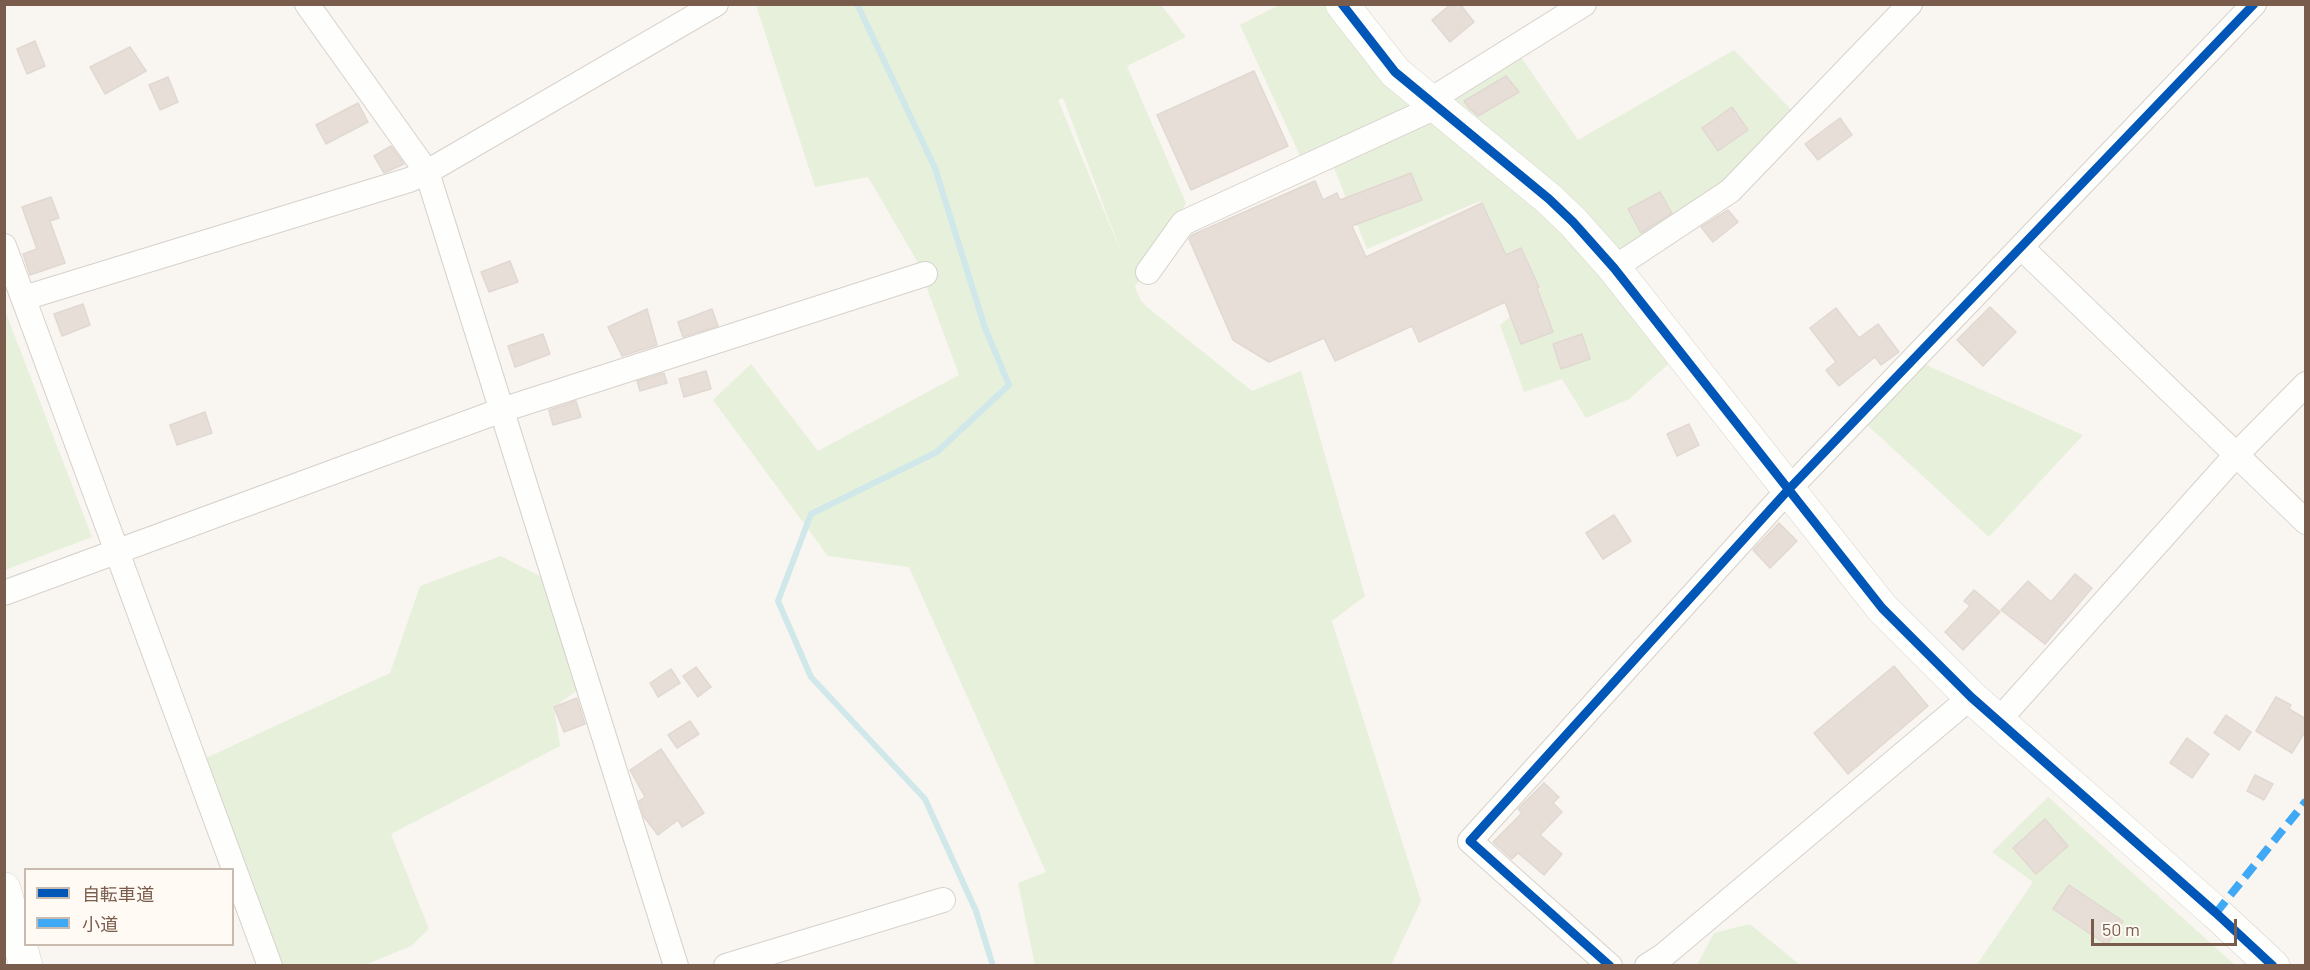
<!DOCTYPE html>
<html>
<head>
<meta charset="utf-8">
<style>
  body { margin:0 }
  #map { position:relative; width:2310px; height:970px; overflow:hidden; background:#f9f5f0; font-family:Barlow,"Noto Sans JP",sans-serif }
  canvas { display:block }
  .frame { position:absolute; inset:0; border:6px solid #7a5c4d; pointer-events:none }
  .legend { position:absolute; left:24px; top:868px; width:210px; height:78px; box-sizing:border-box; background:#fffaf3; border:2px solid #cabbb1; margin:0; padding:8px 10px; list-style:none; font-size:18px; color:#7a5c4d }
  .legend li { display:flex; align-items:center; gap:12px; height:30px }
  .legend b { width:30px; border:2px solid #cabbb1 }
  .scale { position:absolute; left:2091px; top:919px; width:146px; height:27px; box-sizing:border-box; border:3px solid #7a5c4d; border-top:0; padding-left:8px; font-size:18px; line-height:21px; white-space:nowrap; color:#7a5c4d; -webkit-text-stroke:4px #fffaf3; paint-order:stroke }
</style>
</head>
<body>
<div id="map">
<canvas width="2310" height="970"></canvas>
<div class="frame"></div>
<ul class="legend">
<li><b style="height:8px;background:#0057b8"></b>自転車道</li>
<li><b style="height:8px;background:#3fa9f5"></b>小道</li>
</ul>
<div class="scale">50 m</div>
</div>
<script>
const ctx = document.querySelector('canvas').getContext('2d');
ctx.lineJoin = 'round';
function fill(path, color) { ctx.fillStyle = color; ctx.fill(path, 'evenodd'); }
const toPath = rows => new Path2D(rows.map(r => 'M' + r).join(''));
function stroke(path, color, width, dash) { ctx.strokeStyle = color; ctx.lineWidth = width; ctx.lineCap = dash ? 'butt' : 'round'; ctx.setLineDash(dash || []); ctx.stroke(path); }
const green = toPath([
  [756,5,1161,5,1186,37,1127,66,1186,203,1135,287,1141,301,1147,307,1252,391,1301,371,1365,596,1332,621,1421,901,1391,965,1035,965,1018,883,1046,872,909,567,828,556,713,400,751,364,818,451,959,375,917,261,868,177,815,187],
  [1063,98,1123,257,1058,100],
  [1279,5,1343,5,1429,101,1303,162,1240,25],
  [1510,41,1578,140,1734,50,1800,119,1730,191,1621,264,1681,353,1629,399,1586,418,1562,379,1524,392,1500,325,1540,293,1521,248,1506,255,1480,201,1367,249,1329,156,1436,107],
  [4,308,92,537,5,570,4,570],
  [1924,364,2083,435,1989,537,1865,423],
  [501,556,557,585,588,683,554,707,560,746,391,834,429,929,411,946,365,965,270,965,195,763,390,673,420,586],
  [2048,797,2235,965,1976,966,2033,882,1992,852],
  [1750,924,1800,965,1697,965,1714,933]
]);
const stream = toPath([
  [857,4,935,168,985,328,1009,385,937,452,811,514,778,601,811,677,925,799,976,911,993,966]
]);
const building = toPath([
  [1451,4,1460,4,1474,22,1450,42,1432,20,1451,4],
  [35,41,45,66,27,74,17,49,35,41],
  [130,47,146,71,105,94,90,67,130,47],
  [1254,71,1288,146,1191,190,1157,115,1254,71],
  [1506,76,1519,92,1478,116,1469,108,1464,101,1506,76],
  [168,77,178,102,160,110,149,85,168,77],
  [358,103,368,122,326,144,316,125,358,103],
  [1732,107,1748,130,1718,151,1702,128,1732,107],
  [1840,118,1852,135,1818,160,1805,144,1840,118],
  [391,146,404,164,384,173,374,156,391,146],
  [1411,173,1422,200,1352,226,1366,257,1482,203,1506,255,1521,248,1539,287,1537,288,1553,332,1521,344,1505,302,1419,342,1412,326,1335,361,1324,338,1269,362,1233,340,1189,239,1192,235,1315,181,1323,200,1337,193,1340,200,1411,173],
  [1660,192,1672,213,1641,233,1628,209,1660,192],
  [51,197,59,218,50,221,65,263,30,275,23,254,37,249,22,207,51,197],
  [1728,210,1738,222,1713,242,1701,227,1728,210],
  [510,261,518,282,489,292,481,272,510,261],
  [83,304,90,325,62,336,54,314,83,304],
  [1990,307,2016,332,1983,366,1957,340,1990,307],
  [1836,308,1859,338,1878,324,1899,352,1881,365,1875,357,1839,386,1826,370,1836,362,1810,328,1836,308],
  [647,309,657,345,622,356,608,327,647,309],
  [712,309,718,326,683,337,678,322,712,309],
  [543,334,550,354,515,367,508,346,543,334],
  [1582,334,1590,359,1561,369,1553,344,1582,334],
  [706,371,711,389,684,397,679,379,706,371],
  [664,373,667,383,640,391,637,381,664,373],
  [576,401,581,417,553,425,549,410,576,401],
  [205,412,212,433,177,445,170,425,205,412],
  [1689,424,1699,445,1677,456,1667,434,1689,424],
  [1614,515,1631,541,1603,559,1586,533,1614,515],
  [1779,523,1797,541,1770,568,1753,550,1779,523],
  [2075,574,2092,588,2045,644,2001,610,2028,581,2051,602,2075,574],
  [1974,590,2000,612,1963,650,1945,632,1970,606,1964,601,1974,590],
  [1894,666,1928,706,1848,774,1814,733,1894,666],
  [696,667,711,687,698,697,683,676,696,667],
  [671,669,680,683,658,697,650,683,671,669],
  [2276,697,2291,705,2289,709,2306,719,2306,730,2292,753,2256,731,2276,697],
  [577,698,585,724,564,732,554,707,577,698],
  [2226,715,2251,732,2239,750,2214,733,2226,715],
  [690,721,699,734,677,748,668,735,690,721],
  [2187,738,2209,754,2192,778,2170,763,2187,738],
  [661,749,704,813,682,827,678,820,658,835,644,817,639,801,645,797,630,770,661,749],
  [2255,775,2273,784,2264,800,2247,791,2255,775],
  [1544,783,1559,797,1553,803,1562,812,1540,835,1562,854,1544,875,1518,853,1512,859,1493,842,1522,813,1518,809,1544,783],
  [2045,819,2068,846,2036,874,2013,848,2045,819],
  [2069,885,2123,921,2107,945,2053,909,2069,885]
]);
const street = toPath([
  [307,4,427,172,676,966],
  [1429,101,1584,4],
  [4,246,270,966],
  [2022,248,2306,522],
  [1614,268,1730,191,1910,4],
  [1148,272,1183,223,1436,107],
  [24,298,409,180,427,172,716,4],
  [4,593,502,410,925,274],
  [1998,721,2236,455,2306,384],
  [726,966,943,900],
  [1610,966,1470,841,1789,489,2254,4],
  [1647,966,1664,955,1971,697]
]);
const secondary = toPath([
  [1342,4,1395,72,1549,199,1573,222,1614,268,1882,608,1971,697,2216,913,2273,966],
  [4,889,26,966]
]);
const quiet = toPath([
  [2216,913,2306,801]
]);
const cycleway = toPath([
  [1342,4,1395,72,1549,199,1573,222,1614,268,1882,608,1971,697,2216,913,2273,966],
  [1610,966,1470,841,1789,489,2254,4]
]);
fill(green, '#e7f0db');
stroke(stream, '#d0e8ea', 6);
fill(building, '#e6ded7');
stroke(building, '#e2d8d2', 1.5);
stroke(street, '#d7d1cb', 26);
stroke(secondary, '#d9d2cb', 34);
stroke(street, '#fefefd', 24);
stroke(secondary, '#fefefd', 33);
stroke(quiet, '#3fa9f5', 8, [15, 8]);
stroke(cycleway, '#0057b8', 9);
</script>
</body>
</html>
